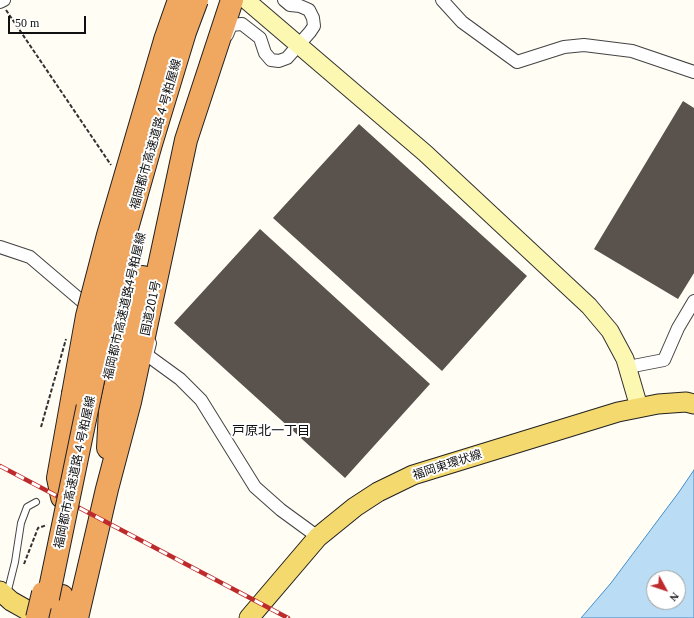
<!DOCTYPE html>
<html>
<head>
<meta charset="utf-8">
<style>
  body { margin:0 }
  #map { position:relative; width:694px; height:618px; overflow:hidden; background:#fffdf4; font-family:Georgia,serif }
  canvas { display:block }
  .north { position:absolute; left:646px; top:570px; width:40px; height:40px; box-sizing:border-box; background:#fff; border:1px solid #9f9f9f; border-radius:50%; rotate:130deg; font-size:11px; font-weight:700; line-height:16px; text-align:center; color:#101010 }
  .north::after { content:''; display:block; margin:auto; width:14px; height:18px; background:#be2b2c; clip-path:polygon(50% 0,100% 100%,50% 72%,0 100%) }
  .scale { position:absolute; left:8px; top:16px; width:78px; height:18px; box-sizing:border-box; border:2px solid #101010; border-top:0; padding-left:5px; font-size:12px; line-height:14px; white-space:nowrap; color:#101010; -webkit-text-stroke:3px #fff; paint-order:stroke }
</style>
</head>
<body>
<div id="map">
<canvas width="694" height="618"></canvas>
<div class="north">N</div>
<div class="scale">50 m</div>
</div>
<script>
const ctx = document.querySelector('canvas').getContext('2d');
ctx.lineJoin = 'round';
function fill(path, color) { ctx.fillStyle = color; ctx.fill(path, 'evenodd'); }
const toPath = rows => new Path2D(rows.map(r => 'M' + r).join(''));
function stroke(path, color, width, dash) { ctx.strokeStyle = color; ctx.lineWidth = width; ctx.lineCap = dash ? 'butt' : 'round'; ctx.setLineDash(dash || []); ctx.stroke(path); }
function write(font, color, halo, rows, align = 'center') {
  ctx.font = font + ' Georgia,"Noto Sans JP",serif'; ctx.lineWidth = 4; ctx.setLineDash([]); ctx.textBaseline = 'middle'; ctx.strokeStyle = halo; ctx.fillStyle = color; for (const [text, x, y, turn = 0] of rows) {
    ctx.save(); ctx.translate(x, y); ctx.rotate((+turn || 0) * Math.PI / 180); ctx.textAlign = isNaN(turn) ? turn : align; if (halo) ctx.strokeText(text, 0, 0); ctx.fillText(text, 0, 0); ctx.restore();
  }
}
const water = toPath([
  [694,470,694,618,581,618,611,583,679,492,694,470],
  [654,578,678,578,678,602,654,602,654,578]
]);
const building = toPath([
  [683,101,694,108,694,273,678,299,594,249],
  [359,124,527,276,442,371,273,218],
  [260,229,430,384,345,478,174,323]
]);
const path = toPath([
  [6,10,111,165],
  [41,427,66,339],
  [24,564,38,528,47,525]
]);
const lane = toPath([
  [7,594,15,562,21,523,27,507,36,502]
]);
const street = toPath([
  [442,0,462,22,517,62,564,47,584,45,632,51,694,72],
  [0,2,4,0],
  [227,35,231,25,242,24,260,38,265,53,271,60,279,61,287,58,310,32,314,26,313,18,309,10,300,6,290,5,284,0],
  [0,247,30,257,84,303],
  [150,343,147,355,180,379,201,400,255,487,281,510,318,537],
  [628,367,664,360,678,328,694,301]
]);
const secondary = toPath([
  [246,0,425,153,589,306,610,331,625,359,639,407]
]);
const primary = toPath([
  [0,591,11,601,41,618],
  [249,618,318,537,355,507,378,492,413,475,618,412,658,404,686,402,694,404]
]);
const highway = toPath([
  [108,448,110,409,128,331,143,277],
  [62,497,58,478,73,394],
  [57,618,62,596],
  [77,618,107,489,130,402,186,140,232,0]
]);
const rail = toPath([
  [0,466,288,618]
]);
const highwayBridge = toPath([
  [73,394,87,316,108,235,165,40,179,0],
  [48,598,101,342,126,232,151,144,185,32,197,0],
  [37,618,43,593]
]);
const streetNames = [
  ["福岡都市高速道路４号粕屋線",155,134,-74],
  ["福岡都市高速道路4号粕屋線",124,306,-77],
  ["国道201号",150,308,-78],
  ["福岡東環状線",447,464,-18],
  ["福岡都市高速道路４号粕屋線",74,472,-78]
];
const neighbourhoodNames = [
  ["戸原北一丁目",271,430]
];
fill(water, '#badcf5');
stroke(water, '#428fca', 1);
fill(building, '#59524d');
stroke(lane, '#434343', 8);
stroke(street, '#434343', 14);
stroke(secondary, '#323232', 19);
stroke(primary, '#212121', 21);
stroke(highway, '#212121', 24);
stroke(path, '#323232', 2, [4, 2]);
stroke(lane, '#fff', 6);
stroke(street, '#fff', 12);
stroke(secondary, '#fcf7b1', 17);
stroke(primary, '#f4d96e', 19);
stroke(highway, '#f0a760', 22);
stroke(rail, '#be2b2c', 4.5);
stroke(rail, '#fff', 3, [9]);
stroke(highwayBridge, '#212121', 24, []);
stroke(highwayBridge, '#f0a760', 22);
write('12px', '#101010', '#fff', streetNames);
write('13px', '#101010', '#fff', neighbourhoodNames);
</script>
</body>
</html>
